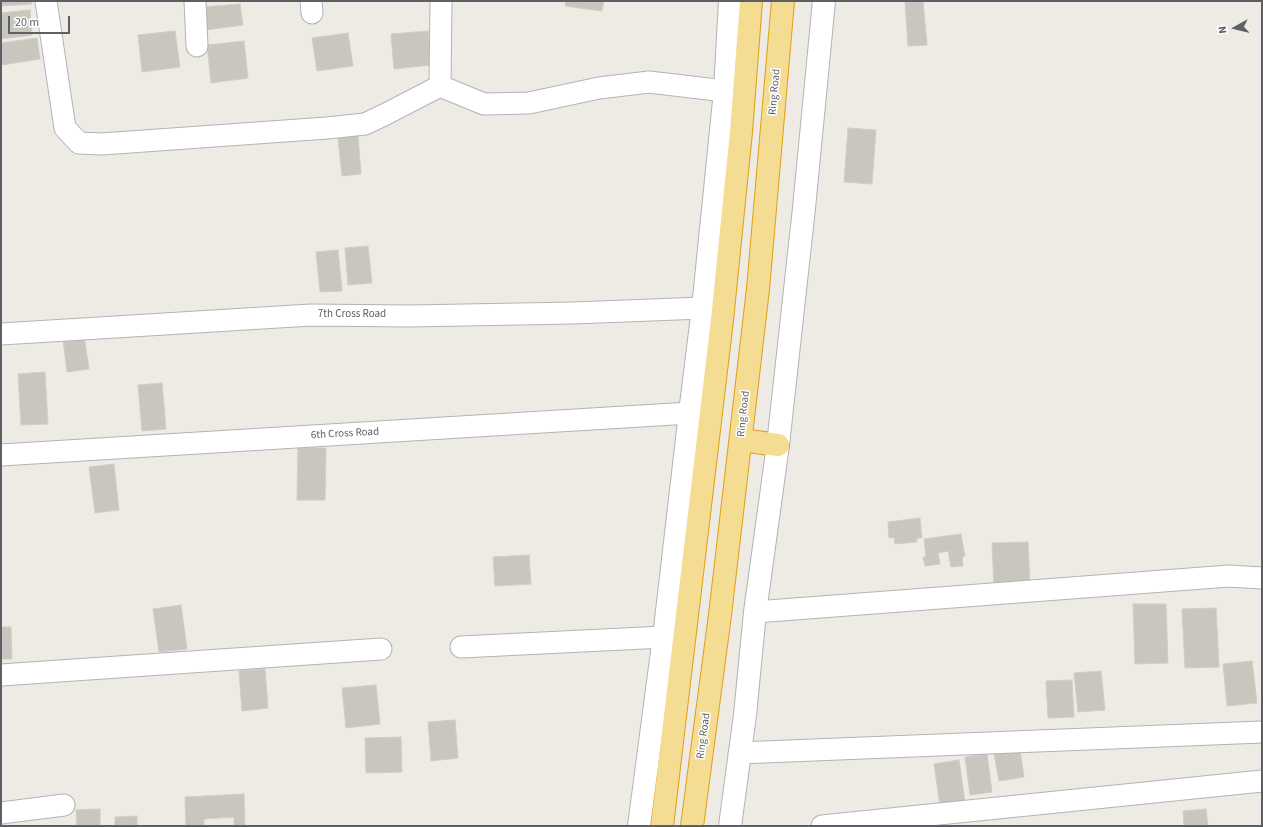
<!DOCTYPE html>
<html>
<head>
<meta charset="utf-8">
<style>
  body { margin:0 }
  #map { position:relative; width:1263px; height:827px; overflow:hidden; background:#edebe4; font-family:"Source Sans 3",sans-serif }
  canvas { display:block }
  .frame { position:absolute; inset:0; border:2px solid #5c5f63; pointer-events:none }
  .north { position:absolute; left:1215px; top:8px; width:40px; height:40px; -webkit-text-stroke:3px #fff; paint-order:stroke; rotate:262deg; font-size:11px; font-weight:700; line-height:16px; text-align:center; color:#5c5f63 }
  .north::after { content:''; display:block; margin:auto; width:14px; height:18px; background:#5c5f63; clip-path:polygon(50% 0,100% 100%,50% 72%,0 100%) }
  .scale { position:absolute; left:8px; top:16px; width:62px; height:18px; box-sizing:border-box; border:2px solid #5c5f63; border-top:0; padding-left:5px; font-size:12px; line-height:14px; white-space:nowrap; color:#5c5f63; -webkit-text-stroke:3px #fff; paint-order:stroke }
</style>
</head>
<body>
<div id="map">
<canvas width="1263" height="827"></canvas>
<div class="frame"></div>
<div class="north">N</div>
<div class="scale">20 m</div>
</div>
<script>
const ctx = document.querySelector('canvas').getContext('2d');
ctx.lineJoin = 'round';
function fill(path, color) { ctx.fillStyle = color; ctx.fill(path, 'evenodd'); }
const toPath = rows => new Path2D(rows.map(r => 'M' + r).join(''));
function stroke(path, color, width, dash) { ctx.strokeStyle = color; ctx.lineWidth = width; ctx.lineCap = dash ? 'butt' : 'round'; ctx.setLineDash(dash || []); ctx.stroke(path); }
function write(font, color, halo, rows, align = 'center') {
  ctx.font = font + ' "Source Sans 3",sans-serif'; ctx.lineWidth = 3; ctx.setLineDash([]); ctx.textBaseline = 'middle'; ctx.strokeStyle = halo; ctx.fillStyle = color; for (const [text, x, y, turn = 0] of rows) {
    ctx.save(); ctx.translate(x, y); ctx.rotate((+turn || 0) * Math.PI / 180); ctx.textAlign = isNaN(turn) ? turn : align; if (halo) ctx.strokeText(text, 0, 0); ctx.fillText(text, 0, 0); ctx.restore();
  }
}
const building = toPath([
  [1,1,31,1,32,4,1,6,1,1],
  [566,1,604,1,602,11,565,6,566,1],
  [905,1,923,1,927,45,908,46,905,1],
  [240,4,243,25,206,30,203,7,240,4],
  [30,10,32,35,1,39,1,13,30,10],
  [175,31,180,67,142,72,138,35,175,31],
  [428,31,431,65,394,69,391,34,428,31],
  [348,33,353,66,317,71,312,38,348,33],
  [37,38,40,59,2,65,1,43,37,38],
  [244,41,248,78,211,83,207,45,244,41],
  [848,128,876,130,872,184,844,182,848,128],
  [358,136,361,174,342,176,338,138,358,136],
  [368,246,372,283,348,285,345,248,368,246],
  [338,250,342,291,320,292,316,252,338,250],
  [84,336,89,369,67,372,63,339,84,336],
  [45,372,48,424,21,425,18,374,45,372],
  [162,383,166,429,142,431,138,385,162,383],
  [298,448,326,448,325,500,297,500,298,448],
  [114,464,119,510,95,513,89,467,114,464],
  [920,518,922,538,917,538,917,542,895,544,894,537,889,538,888,522,920,518],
  [961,534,965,556,962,557,963,566,951,567,948,551,938,553,940,564,925,566,923,557,926,557,924,539,961,534],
  [1028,542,1030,587,994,588,992,543,1028,542],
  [529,555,531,584,495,586,493,557,529,555],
  [1133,604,1166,604,1168,663,1135,664,1133,604],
  [181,605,187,649,159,652,153,609,181,605],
  [1216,608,1219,667,1185,668,1182,609,1216,608],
  [1,627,11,627,12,659,1,659,1,627],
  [1252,661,1257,703,1227,706,1223,664,1252,661],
  [265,669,268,708,242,711,239,671,265,669],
  [1101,671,1105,710,1078,712,1074,673,1101,671],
  [1072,680,1074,717,1048,718,1046,681,1072,680],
  [376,685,380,724,346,728,342,688,376,685],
  [455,720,458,758,431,761,428,722,455,720],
  [401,737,402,772,366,773,365,738,401,737],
  [1019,744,1024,777,999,781,993,748,1019,744],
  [987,754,992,792,970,795,965,757,987,754],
  [959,760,965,802,940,806,934,764,959,760],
  [244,794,245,826,234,826,234,817,204,819,204,826,186,826,185,797,244,794],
  [100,809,100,826,77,826,76,810,100,809],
  [1206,809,1208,826,1184,826,1183,811,1206,809],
  [137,816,137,826,115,826,115,817,137,816]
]);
const street = toPath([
  [46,1,65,128,79,143,102,144,327,128,365,124,384,115,440,86],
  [195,1,197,46],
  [311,1,312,13],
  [441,1,440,86,484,104,529,103,599,88,649,82,725,91],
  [1,334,311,315,410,316,573,313,703,308],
  [1,455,690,413],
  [755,612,1229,576,1262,578],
  [461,647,664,637],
  [1,675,381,649],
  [739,753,1262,732],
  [1,813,64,805],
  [822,826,1262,781]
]);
const secondary = toPath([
  [639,826,664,637,690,413,703,308,725,91,730,1],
  [730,826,745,715,755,612,778,445,804,208,824,1]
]);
const highway = toPath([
  [741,440,778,445],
  [662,826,722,320,741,132,751,1],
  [692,826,720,615,758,289,783,1]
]);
const streetNames = [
  ["Ring Road",775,92,-85],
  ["7th Cross Road",352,315],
  ["Ring Road",744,414,-84],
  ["6th Cross Road",345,434,-3],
  ["Ring Road",704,736,-82]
];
fill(building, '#c9c6c0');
stroke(building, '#d1cdc3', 1);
stroke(street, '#b1b4b8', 23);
stroke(secondary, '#b0b3b8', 24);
stroke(highway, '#e09f11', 24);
stroke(street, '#fff', 21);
stroke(secondary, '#fff', 22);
stroke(highway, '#f5dc93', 22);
write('11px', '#5c5f63', '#fff', streetNames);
</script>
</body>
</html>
